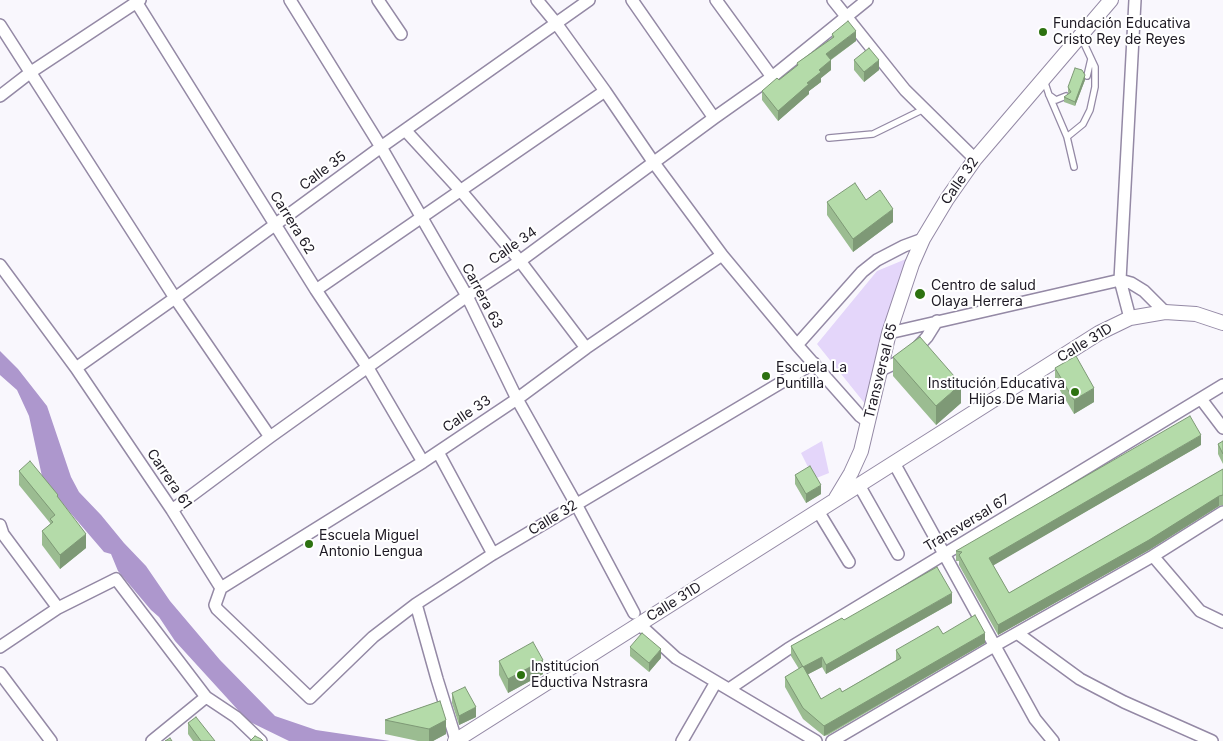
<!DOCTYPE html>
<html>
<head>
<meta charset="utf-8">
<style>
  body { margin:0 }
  canvas { display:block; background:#f9f7fd }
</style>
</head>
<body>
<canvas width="1223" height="741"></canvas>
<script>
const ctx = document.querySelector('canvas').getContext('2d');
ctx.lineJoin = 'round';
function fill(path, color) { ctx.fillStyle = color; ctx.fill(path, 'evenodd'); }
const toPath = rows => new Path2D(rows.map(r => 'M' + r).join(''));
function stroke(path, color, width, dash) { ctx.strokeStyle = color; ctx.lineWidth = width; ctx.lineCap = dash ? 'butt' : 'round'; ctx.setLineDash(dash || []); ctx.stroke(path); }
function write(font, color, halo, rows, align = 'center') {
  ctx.font = font + ' Inter,sans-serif'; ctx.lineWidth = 4; ctx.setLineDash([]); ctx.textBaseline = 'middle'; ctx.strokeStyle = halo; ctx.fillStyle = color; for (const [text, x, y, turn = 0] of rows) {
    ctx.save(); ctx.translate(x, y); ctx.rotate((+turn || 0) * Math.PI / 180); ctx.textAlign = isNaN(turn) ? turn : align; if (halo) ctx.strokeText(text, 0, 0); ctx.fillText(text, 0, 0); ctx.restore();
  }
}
const green = toPath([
  [906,259,866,405,817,344,877,271],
  [822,441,829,473,814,479,801,453]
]);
const water = toPath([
  [0,351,18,369,47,406,71,477,79,492,101,515,124,543,146,566,170,601,220,660,275,716,316,730,390,741,289,741,248,721,175,641,159,617,151,610,118,571,111,554,104,552,43,481,29,416,17,390,0,375]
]);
const service = toPath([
  [1087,76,1091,59],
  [1044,80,1049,95,1067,137,1074,167],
  [1049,95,1056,100,1066,96],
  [1067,137,1083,124,1090,110,1095,87,1095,67,1081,37],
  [829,138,873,134,924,109]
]);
const minor = toPath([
  [135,0,316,290,368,368,423,462],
  [290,0,381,147,467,296,517,399,576,504,634,613],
  [378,0,401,34],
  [537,0,556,23,605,91,654,163,722,255,797,345,860,416,868,422],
  [632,0,714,118],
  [716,0,772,77],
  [833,0,905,90,975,159],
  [0,25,175,298,270,437],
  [0,96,31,72,140,0],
  [405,130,461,191,520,261,586,348],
  [0,265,76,368,172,510,221,588],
  [316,290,605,91],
  [1130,318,1120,280,1135,0],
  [889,333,1120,280,1131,283,1144,291,1165,312],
  [797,345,862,272,877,260,904,246,923,239],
  [76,368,175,298,381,147,589,0],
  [881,370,898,362,914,351,927,337,937,321],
  [1201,399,1223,428],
  [438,452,493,554],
  [894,463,1035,719,1053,741],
  [859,485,898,554],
  [172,510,270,437,467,296,520,261,714,118,772,77,867,0],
  [818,511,849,562],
  [0,525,3,534,58,608],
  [1153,556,1200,611,1223,622],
  [221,588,215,605,217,609,310,698,373,637,416,604,493,554,814,363],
  [221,588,423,462,517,399,586,348,722,255],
  [416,604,437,679,456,740],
  [639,624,676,658,816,741],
  [1017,633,1080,679,1124,702,1212,741],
  [0,647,58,608,116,579,206,697,236,717,261,741],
  [0,673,51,741],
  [729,689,788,649,1223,385],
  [152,741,206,697],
  [682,741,716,682],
  [832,741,994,646,1153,556,1223,512]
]);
const tertiary = toPath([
  [836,498,851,473,861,451,889,333,912,264,923,239,947,199,975,159,1111,0],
  [455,741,1099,333,1130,318,1165,312,1196,314,1223,323]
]);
const wall = toPath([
  [832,34,856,41,831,60,831,70,821,78,821,82,809,91,809,94,778,121,762,100,762,91,779,80,797,66,797,63,832,38],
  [854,60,879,70,864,82,854,70],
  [1085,80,1075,106,1064,102,1064,97,1069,94,1068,92,1068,87],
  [866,200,893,222,853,252,827,215,827,202],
  [893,357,961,403,936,425,893,376],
  [1055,368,1094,402,1074,414,1055,382],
  [1223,441,1223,464,1218,454,1218,444],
  [1201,445,993,565,1009,593,1223,469,1223,505,1219,506,1149,550,998,635,959,565,959,561,956,561,956,551],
  [19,471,58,498,86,548,60,569,42,545,42,531,50,524,50,523,19,485],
  [795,475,821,494,806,503,795,484],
  [952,603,826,674,822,667,808,674,821,699,842,692,896,660,896,650,943,634,985,643,828,735,824,736,803,719,785,687,785,677,799,669,791,656,791,646,844,620],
  [630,647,661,658,649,672,630,656],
  [499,661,543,674,508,693,499,675],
  [452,693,476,717,459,725,452,703],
  [440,701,446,734,433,741,418,741,385,734,385,720],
  [188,723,215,741,193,741,188,734]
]);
const shadedWall = toPath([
  [856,31,856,41,826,63,826,54],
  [831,60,831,70,821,78,821,82,809,91,809,94,778,121,778,111,807,83,819,70],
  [879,60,879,70,864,82,864,72],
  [1085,75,1085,80,1075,106,1075,102],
  [893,209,893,222,853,252,853,239],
  [961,384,961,403,936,425,936,406],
  [1094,388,1094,402,1074,414,1074,400],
  [1201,435,1201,445,989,568,989,558],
  [821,485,821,494,806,503,806,494],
  [1219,496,1219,506,1149,550,998,635,998,625],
  [86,534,86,548,60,569,60,555],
  [952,593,952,603,826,674,826,665],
  [985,633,985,643,824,736,824,726],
  [661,649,661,658,649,672,649,663],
  [822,657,822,667,803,677,803,667],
  [543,660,543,674,508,693,508,679],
  [476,707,476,717,459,725,459,716],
  [446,720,446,734,433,741,429,741,429,729]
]);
const building = toPath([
  [848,21,856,31,826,54,831,60,819,70,821,72,807,83,809,84,778,111,762,91,777,78,779,80,798,65,797,63,834,37,832,34,848,21],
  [869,48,879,60,864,72,854,60,869,48],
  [1075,68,1082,70,1085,75,1075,102,1064,97,1071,92,1068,87,1075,68],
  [855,183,866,200,880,190,893,209,853,239,827,202,855,183],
  [920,337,961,384,936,406,893,357,920,337],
  [1076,356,1094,388,1074,400,1055,368,1076,356],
  [1190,416,1201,435,989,558,1009,593,1223,469,1223,495,1219,496,1149,540,998,625,959,555,962,552,956,551,1190,416],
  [1223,441,1223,454,1218,444,1223,441],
  [30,461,58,495,57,496,86,534,60,555,42,531,53,522,50,519,55,515,19,471,30,461],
  [810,466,821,485,806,494,795,475,810,466],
  [937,567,952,593,826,665,822,657,803,667,791,646,842,618,844,620,937,567],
  [975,615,985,633,824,726,803,708,785,677,803,666,821,699,840,688,842,692,901,658,896,650,938,626,943,634,975,615],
  [642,633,661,649,649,663,630,647,642,633],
  [533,642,543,660,508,679,499,661,533,642],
  [465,687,476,707,459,716,452,693,465,687],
  [440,701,446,720,429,729,385,720,440,701],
  [196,717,215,741,201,741,188,723,196,717],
  [255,736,261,739,263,741,250,741,255,736],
  [170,738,172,741,165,741,170,738]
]);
const markers = [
  [1043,32,5,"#2d7210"],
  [920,294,6,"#2d7210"],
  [766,376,5,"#2d7210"],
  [1075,392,5,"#2d7210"],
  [309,544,5,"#2d7210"],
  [521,675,5,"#2d7210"]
];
const poiNames = [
  ["Fundación Educativa",1053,24],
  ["Cristo Rey de Reyes",1053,40],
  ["Centro de salud",931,286],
  ["Olaya Herrera",931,302],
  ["Escuela La",776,368],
  ["Puntilla",776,384],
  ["Institución Educativa",1065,384,"right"],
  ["Hijos De Maria",1065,400,"right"],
  ["Escuela Miguel",319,536],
  ["Antonio Lengua",319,552],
  ["Institucion",531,667],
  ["Eductiva Nstrasra",531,683]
];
const streetNames = [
  ["Calle 35",323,171,-37],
  ["Calle 32",960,181,-55],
  ["Carrera 62",292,223,58],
  ["Calle 34",513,246,-35],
  ["Carrera 63",482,296,62],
  ["Calle 31D",1085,343,-31],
  ["Transversal 65",881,371,-76],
  ["Calle 33",467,414,-34],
  ["Carrera 61",169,479,56],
  ["Calle 32",553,518,-31],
  ["Transversal 67",967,523,-31],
  ["Calle 31D",674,602,-32]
];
fill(green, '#e4d6fa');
fill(water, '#ad97cd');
stroke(service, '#9489a5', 8);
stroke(minor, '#9489a5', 14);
stroke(tertiary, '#9489a5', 16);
stroke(service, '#fff', 5.5);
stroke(minor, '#fff', 11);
stroke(tertiary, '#fff', 14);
fill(wall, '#9bbc91');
fill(shadedWall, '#7e9976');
fill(building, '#b4dba9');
stroke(building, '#7e9976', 1);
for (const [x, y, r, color] of markers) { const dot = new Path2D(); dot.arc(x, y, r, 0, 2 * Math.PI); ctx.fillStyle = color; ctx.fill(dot); stroke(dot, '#fff', 2); }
write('14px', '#1e1a24', '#fff', poiNames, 'left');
write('14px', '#1e1a24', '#fff', streetNames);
</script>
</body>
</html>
